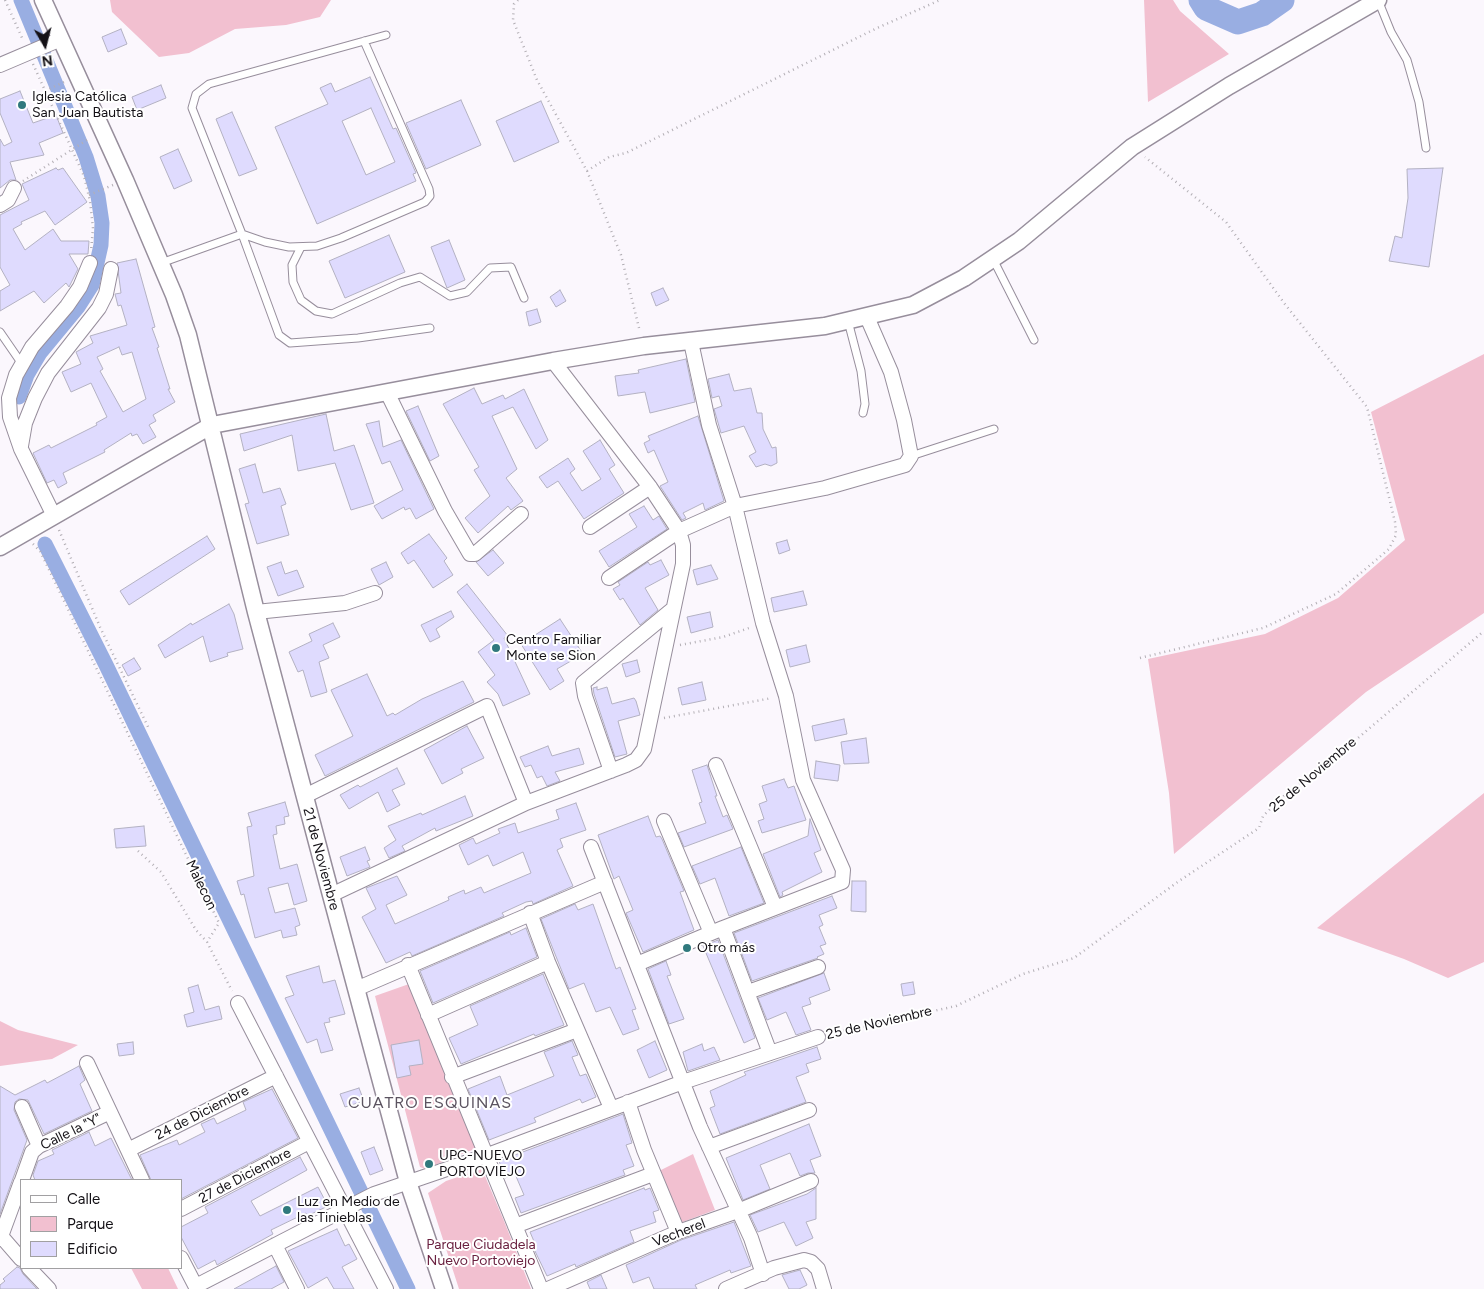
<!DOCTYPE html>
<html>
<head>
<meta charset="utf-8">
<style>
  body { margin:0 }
  #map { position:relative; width:1484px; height:1289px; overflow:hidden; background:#fbf7fd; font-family:Figtree,sans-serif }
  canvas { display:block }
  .legend { position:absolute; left:20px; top:1179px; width:162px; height:90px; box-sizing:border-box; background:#fff; border:1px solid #a1a0a2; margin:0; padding:6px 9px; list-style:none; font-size:15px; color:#141116 }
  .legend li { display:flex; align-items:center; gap:10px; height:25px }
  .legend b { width:25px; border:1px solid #a1a0a2 }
  .north { position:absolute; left:20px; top:20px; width:50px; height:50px; -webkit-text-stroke:4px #fff; paint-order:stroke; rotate:172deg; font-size:14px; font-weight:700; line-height:20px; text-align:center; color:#141116 }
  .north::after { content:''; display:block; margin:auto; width:18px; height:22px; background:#141116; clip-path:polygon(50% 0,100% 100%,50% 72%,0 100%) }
</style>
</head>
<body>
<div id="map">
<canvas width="1484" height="1289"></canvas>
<ul class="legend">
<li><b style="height:6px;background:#fff"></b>Calle</li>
<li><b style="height:14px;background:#f2c0d0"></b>Parque</li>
<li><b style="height:14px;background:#dfdbfe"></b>Edificio</li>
</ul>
<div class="north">N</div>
</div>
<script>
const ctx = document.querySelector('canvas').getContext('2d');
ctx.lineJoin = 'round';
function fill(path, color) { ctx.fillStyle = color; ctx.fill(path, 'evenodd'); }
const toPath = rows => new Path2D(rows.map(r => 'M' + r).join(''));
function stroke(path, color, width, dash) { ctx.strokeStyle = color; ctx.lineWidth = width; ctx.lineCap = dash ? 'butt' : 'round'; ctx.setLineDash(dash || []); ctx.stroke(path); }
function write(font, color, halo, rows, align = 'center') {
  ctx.font = font + ' Figtree,sans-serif'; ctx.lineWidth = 4; ctx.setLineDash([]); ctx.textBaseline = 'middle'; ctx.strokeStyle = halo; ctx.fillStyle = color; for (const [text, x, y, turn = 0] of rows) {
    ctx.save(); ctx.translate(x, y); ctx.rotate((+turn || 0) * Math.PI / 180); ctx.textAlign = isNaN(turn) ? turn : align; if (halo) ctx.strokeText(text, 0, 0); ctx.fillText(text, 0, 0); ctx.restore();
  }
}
const green = toPath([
  [110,0,331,0,320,17,286,25,235,29,189,53,159,57,112,12],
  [1144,0,1173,0,1180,11,1229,54,1148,102],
  [1484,354,1484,613,1366,692,1174,854,1169,793,1148,659,1265,634,1338,598,1405,540,1371,412],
  [1484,793,1484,962,1448,978,1404,959,1317,928],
  [409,984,482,1146,425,1169,420,1167,375,996],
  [0,1021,18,1030,78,1045,52,1059,0,1066],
  [693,1154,715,1210,680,1223,655,1173],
  [482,1169,504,1221,531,1289,459,1289,428,1193,446,1181],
  [131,1268,168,1268,178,1289,142,1289]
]);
const canal = toPath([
  [19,397,27,375,40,353,78,307,92,285,101,245,102,223,98,196,86,157,21,0],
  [45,544,106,665,408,1289]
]);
const river = toPath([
  [1201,0,1206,8,1238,22,1262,14,1282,0]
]);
const building = toPath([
  [121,29,127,44,108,52,102,37,121,29],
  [370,77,393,129,396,128,416,173,413,174,416,181,317,224,275,127,328,104,320,88,331,83,335,92,370,77],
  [371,108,395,162,366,175,342,121,371,108],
  [161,85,166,98,137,110,132,97,161,85],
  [20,91,33,123,56,115,63,133,39,143,44,155,10,162,16,180,10,180,0,188,0,139,4,146,12,142,0,113,0,99,20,91],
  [461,100,481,145,426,169,406,123,461,100],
  [541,101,559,142,514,162,496,121,541,101],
  [232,112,257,169,239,176,216,119,232,112],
  [178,149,192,181,174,189,160,157,178,149],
  [56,168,58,170,63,168,87,202,55,225,45,211,21,222,22,224,13,229,25,250,53,229,61,241,89,241,88,254,69,254,78,269,69,287,66,283,44,303,34,291,0,311,0,291,10,285,0,267,0,215,29,200,22,184,56,168],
  [1443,168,1429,267,1389,261,1395,236,1402,238,1408,198,1407,169,1443,168],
  [389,235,405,272,345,298,329,261,389,235],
  [449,240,465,280,447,288,431,247,449,240],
  [136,259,155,327,152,328,159,347,157,348,170,389,168,389,175,402,153,415,156,421,149,425,156,437,143,444,137,434,132,436,131,433,104,450,105,452,63,473,67,483,58,488,54,480,47,483,33,453,49,445,51,448,97,425,96,423,107,417,91,383,71,392,62,372,81,364,76,352,93,343,90,336,127,325,121,305,118,306,115,294,121,293,117,263,136,259],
  [119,347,122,355,132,352,146,399,123,412,100,371,103,369,97,357,119,347],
  [663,288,669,300,656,306,651,293,663,288],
  [560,290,566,301,556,307,550,297,560,290],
  [537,309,541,322,529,326,526,312,537,309],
  [686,359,695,402,650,413,645,392,618,396,615,376,639,373,638,370,686,359],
  [729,374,734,391,751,388,757,413,762,413,763,429,772,448,776,447,777,463,771,466,765,464,756,467,749,456,756,452,744,426,721,433,714,409,722,406,719,396,712,398,708,379,729,374],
  [474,388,482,404,503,395,505,399,524,389,548,440,536,449,513,407,492,416,517,469,506,478,523,501,511,510,508,506,478,533,465,518,490,496,474,470,479,467,443,404,474,388],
  [418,406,439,456,430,461,406,411,418,406],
  [326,414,334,451,354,445,374,503,351,510,335,463,298,471,292,435,244,451,240,434,326,414],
  [698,416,724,501,705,510,703,503,683,513,686,518,682,520,660,486,668,482,654,450,648,453,644,443,650,440,648,436,698,416],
  [379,421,383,447,401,440,434,509,416,519,410,508,405,510,404,507,382,519,374,506,403,490,390,461,382,464,366,424,379,421],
  [600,440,615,465,609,469,624,493,584,519,558,481,547,488,539,477,568,458,575,469,570,473,582,491,601,479,583,451,600,440],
  [255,464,263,493,280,488,286,504,281,506,289,535,257,544,245,504,249,503,239,469,255,464],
  [644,506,653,520,659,516,667,529,609,567,599,551,637,527,629,514,644,506],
  [429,534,447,558,444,561,453,575,433,588,414,560,408,564,401,553,429,534],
  [207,536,215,549,129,605,120,591,207,536],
  [787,540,790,550,779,554,776,543,787,540],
  [493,550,504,563,488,576,476,562,493,550],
  [661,560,669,575,645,588,658,610,640,625,623,598,620,600,613,589,620,585,618,582,648,562,650,565,661,560],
  [281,562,285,574,297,570,304,587,278,596,267,567,281,562],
  [386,562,393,577,379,585,371,569,386,562],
  [711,565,718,579,697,585,693,570,711,565],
  [467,584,508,636,504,638,530,694,503,706,498,694,487,682,495,675,478,652,494,640,457,592,467,584],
  [803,591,807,605,774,612,771,598,803,591],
  [229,604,234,614,243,649,227,653,228,656,210,662,203,636,165,658,158,645,191,623,192,625,229,604],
  [451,611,454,617,436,629,440,637,430,642,421,625,451,611],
  [710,612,713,627,691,633,687,617,710,612],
  [560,619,583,654,557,669,564,681,550,690,521,644,560,619],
  [333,623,340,637,323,645,329,658,319,662,327,692,311,697,303,670,298,672,289,652,312,641,309,634,333,623],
  [806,645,810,662,790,667,786,650,806,645],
  [134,658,141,669,128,676,122,665,134,658],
  [637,660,640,672,626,677,622,664,637,660],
  [367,674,387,716,393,713,395,715,422,699,463,681,474,702,325,776,315,755,353,736,331,690,367,674],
  [702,682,706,700,682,705,678,688,702,682],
  [597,687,597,690,607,687,612,704,634,698,636,701,640,715,618,721,627,754,615,757,594,694,593,688,597,687],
  [844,719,847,734,815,741,812,726,844,719],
  [467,726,484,758,461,769,463,773,442,784,424,750,467,726],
  [866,738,869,763,844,764,841,742,866,738],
  [548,746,552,756,579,748,584,764,555,772,560,781,547,786,542,776,537,778,531,765,525,767,520,757,548,746],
  [816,761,840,765,838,781,814,778,816,761],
  [707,765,717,796,715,796,723,817,727,815,733,829,684,847,678,833,706,823,699,803,702,802,692,770,707,765],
  [397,768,405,784,392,790,400,805,387,812,378,792,349,809,340,795,358,785,360,787,397,768],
  [784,779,788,788,794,786,806,820,762,833,758,821,764,819,759,804,767,801,762,786,784,779],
  [465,796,473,816,436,831,435,828,402,846,405,851,389,858,384,848,396,840,388,826,421,813,422,815,465,796],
  [285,802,289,816,284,817,285,824,276,826,277,834,273,835,280,869,297,864,307,901,294,905,288,883,268,888,275,913,295,908,300,925,295,927,297,935,283,938,281,930,255,938,244,894,241,895,237,881,254,876,247,827,252,826,248,813,285,802],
  [576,803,586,830,560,839,563,847,557,850,573,886,533,904,532,901,526,902,502,913,504,916,412,956,410,952,386,963,362,917,376,909,366,888,397,876,407,895,386,905,395,924,449,900,448,897,464,890,465,894,481,887,484,893,498,887,531,873,523,852,493,866,488,855,468,865,459,845,473,838,476,844,500,833,498,829,515,823,518,833,559,819,556,810,576,803],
  [648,816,656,837,660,836,662,839,684,891,680,892,694,930,643,952,626,913,633,910,619,876,614,879,598,835,648,816],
  [810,819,821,850,814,853,822,872,782,892,783,895,780,897,763,854,808,836,810,819],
  [144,826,146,846,116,848,114,829,144,826],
  [365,847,370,860,367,861,370,867,347,876,340,857,365,847],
  [741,847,764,903,729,916,715,878,700,884,692,866,741,847],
  [852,881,866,881,866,912,851,911,852,881],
  [832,896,837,908,819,915,823,925,819,927,826,944,820,946,824,954,817,957,818,958,752,981,734,933,832,896],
  [575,904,578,910,593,904,616,969,620,967,636,1009,632,1010,639,1029,623,1035,610,1007,596,1012,584,983,569,989,541,919,575,904],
  [526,928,537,957,433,1003,420,971,510,932,511,935,526,928],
  [718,940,755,1038,744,1043,703,946,718,940],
  [666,961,671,975,667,976,684,1019,669,1024,648,969,666,961],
  [319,966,323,983,335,980,345,1014,329,1018,330,1022,324,1023,333,1050,321,1053,317,1039,307,1043,285,998,294,995,286,976,319,966],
  [824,973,830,990,809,998,811,1004,802,1007,811,1030,796,1035,786,1012,767,1020,758,998,824,973],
  [543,974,564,1025,535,1036,534,1034,461,1064,449,1038,478,1025,470,1006,543,974],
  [913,982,915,994,903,996,901,984,913,982],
  [198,985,205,1010,219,1006,222,1019,187,1027,184,1015,194,1012,188,988,198,985],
  [419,1040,423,1064,409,1066,411,1075,397,1078,391,1045,419,1040],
  [572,1041,578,1055,572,1057,580,1076,586,1074,596,1097,582,1103,580,1099,534,1118,536,1122,489,1140,468,1089,500,1076,507,1095,554,1076,544,1052,572,1041],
  [655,1041,667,1070,649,1078,637,1050,655,1041],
  [133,1042,134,1054,119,1056,117,1044,133,1042],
  [702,1044,704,1051,714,1047,720,1060,688,1071,683,1052,702,1044],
  [817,1047,821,1059,806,1064,809,1072,796,1077,806,1102,720,1134,710,1108,715,1106,710,1091,746,1075,744,1072,817,1047],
  [79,1066,85,1080,80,1084,92,1111,44,1134,28,1100,19,1099,15,1102,14,1110,27,1140,0,1214,0,1086,15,1095,45,1080,47,1083,79,1066],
  [359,1088,364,1101,345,1107,340,1094,359,1088],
  [272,1089,298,1138,181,1199,181,1180,151,1180,140,1155,177,1140,179,1145,205,1132,201,1124,214,1118,217,1124,246,1110,243,1102,272,1089],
  [623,1114,632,1143,626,1145,634,1166,623,1170,625,1175,521,1213,515,1198,524,1195,515,1174,505,1178,499,1161,623,1114],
  [809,1124,821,1156,810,1160,815,1173,808,1173,800,1176,790,1153,760,1165,770,1189,743,1200,726,1158,809,1124],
  [89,1132,95,1146,111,1138,132,1180,35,1180,33,1175,38,1161,54,1154,52,1150,89,1132],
  [374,1147,383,1170,370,1175,361,1152,374,1147],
  [300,1157,307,1170,251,1201,260,1216,318,1187,328,1206,307,1216,306,1213,271,1230,273,1234,217,1265,215,1260,198,1269,181,1237,181,1227,208,1213,205,1207,300,1157],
  [644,1188,645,1190,650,1188,659,1210,653,1212,656,1222,630,1231,634,1242,576,1267,575,1264,547,1276,533,1247,536,1246,530,1232,644,1188],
  [816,1188,816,1219,806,1222,813,1238,796,1246,784,1222,758,1232,750,1215,807,1194,816,1188],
  [734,1222,751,1266,731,1273,730,1270,695,1285,697,1289,654,1289,649,1277,633,1283,626,1265,681,1240,734,1222],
  [337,1229,345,1246,349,1244,357,1259,342,1267,354,1289,334,1289,327,1277,308,1288,288,1251,337,1229],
  [276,1266,284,1282,271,1289,234,1289,276,1266],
  [17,1267,20,1268,23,1274,37,1289,0,1289,0,1285,5,1281,3,1279,17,1267],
  [800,1270,807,1285,799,1289,789,1289,782,1275,800,1270],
  [601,1275,607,1289,590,1289,587,1282,601,1275]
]);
const path = toPath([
  [5,0,23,40],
  [518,0,514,4,513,20,537,80,587,171,621,255,640,332],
  [33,64,84,176,90,201,93,228,91,251],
  [45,91,64,82],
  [587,171,609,157,626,153,875,29,940,0],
  [23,181,90,138],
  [89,195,113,185],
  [59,530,100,627,149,729],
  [33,544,40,551,219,923,207,942],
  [680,645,723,637,752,627],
  [1140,658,1263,628,1336,594,1389,549,1396,535,1395,522,1367,407,1284,303,1226,222,1145,157],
  [664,718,772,698],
  [138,851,161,872,196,930,207,942,232,991],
  [829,1034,956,1006,1023,974,1074,958,1179,881,1259,828,1263,816,1289,791,1345,749,1484,631]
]);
const service = toPath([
  [1378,0,1391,32,1407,60,1419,102,1426,148],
  [386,35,209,84,196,94,192,108,242,234,279,335,290,343,358,338,430,328],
  [301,247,292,265,293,282,301,300,316,311,332,314,400,283,420,277,450,296,467,292,490,268,511,267,524,298],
  [993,259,1034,340],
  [161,263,242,234,265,242,289,247,317,246,341,238,425,202,430,196,429,189,364,41],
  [848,321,861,371,865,404,863,413],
  [0,332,22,364],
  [911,456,994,429]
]);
const minor = toPath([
  [0,65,61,39],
  [0,205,8,200,14,188],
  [387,392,445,511,470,554,475,554,521,514],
  [21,446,25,423,35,398,48,373,99,308,106,294,111,269],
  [54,516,21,449,10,417,9,398,16,375,32,347,67,306,80,287,90,263],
  [590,527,650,487],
  [609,578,679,531,735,506,709,425,691,342],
  [256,612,345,603,375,593],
  [716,765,775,907],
  [611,771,585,696,583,683,673,609],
  [305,796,487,706,526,803],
  [664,821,711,933],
  [591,847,700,1127,751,1238,763,1274],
  [331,895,526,803,626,765,636,760,644,749,683,564,683,545,679,531,650,487,553,361],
  [530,913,548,962,611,1108],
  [723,928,770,1053],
  [637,964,723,928,842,882,843,870,803,780,786,696,763,623,735,506,825,488,905,465,911,456,904,420,891,372,867,317],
  [408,965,541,1289],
  [356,989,605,882],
  [748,992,818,967],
  [238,1003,386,1289],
  [428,1015,548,962],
  [87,1063,142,1180],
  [452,1077,577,1030],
  [628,1102,644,1150,678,1232],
  [22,1107,39,1146],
  [709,1147,809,1110],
  [128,1150,276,1076],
  [22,1180,32,1152,39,1146,110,1112],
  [181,1209,309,1142],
  [515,1226,653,1174],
  [1,1236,21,1259],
  [0,1239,21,1182],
  [275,1245,297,1289],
  [181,1258,197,1289],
  [29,1268,49,1289],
  [196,1286,374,1194,485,1156,683,1082,818,1037],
  [548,1289,678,1232,738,1211,811,1181],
  [726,1289,774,1268,804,1260,811,1262,818,1269,824,1289]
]);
const tertiary = toPath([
  [43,0,125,180,174,295,188,335,256,612,331,895,408,1182,444,1289],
  [0,547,212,425,553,361,644,346,825,326,913,305,964,278,1019,241,1132,147,1229,86,1378,0]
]);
const markers = [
  [22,105,5,"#30797d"],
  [496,648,5,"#30797d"],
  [687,948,5,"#30797d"],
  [429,1164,5,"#30797d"],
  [287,1210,5,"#30797d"]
];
const poiNames = [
  ["Iglesia Católica",32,97],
  ["San Juan Bautista",32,113],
  ["Centro Familiar",506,640],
  ["Monte se Sion",506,656],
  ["Otro más",697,948],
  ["UPC-NUEVO",439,1156],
  ["PORTOVIEJO",439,1172],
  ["Luz en Medio de",297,1202],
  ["las Tinieblas",297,1218]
];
const streetNames = [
  ["25 de Noviembre",1313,775,-40],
  ["21 de Noviembre",321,859,75],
  ["Malecon",201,885,64],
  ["25 de Noviembre",879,1023,-13],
  ["24 de Diciembre",202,1113,-27],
  ["Calle la \"Y\"",71,1132,-26],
  ["27 de Diciembre",245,1176,-28],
  ["Vecherel",679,1233,-21]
];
const parkNames = [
  ["Parque Ciudadela",481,1245],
  ["Nuevo Portoviejo",481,1261]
];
const quarterNames = [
  ["CUATRO ESQUINAS",430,1103]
];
fill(green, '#f2c0d0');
stroke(canal, '#99aee2', 15);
stroke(river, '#99aee2', 25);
fill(building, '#dfdbfe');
stroke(building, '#b3b1c2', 1);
stroke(service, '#978e9c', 9);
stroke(minor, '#978e9c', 16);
stroke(tertiary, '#978e9c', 19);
stroke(path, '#b3afb5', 2.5, [1, 4]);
stroke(service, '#fff', 7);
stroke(minor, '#fff', 14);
stroke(tertiary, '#fff', 16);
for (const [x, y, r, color] of markers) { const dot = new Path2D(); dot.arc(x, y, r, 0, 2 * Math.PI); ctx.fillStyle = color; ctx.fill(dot); stroke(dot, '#fff', 2); }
write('14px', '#141116', '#fff', poiNames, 'left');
write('14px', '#141116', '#fff', streetNames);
write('14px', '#6a2140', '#fff', parkNames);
ctx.letterSpacing = '1px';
write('16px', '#5b5360', '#fff', quarterNames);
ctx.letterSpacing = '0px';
</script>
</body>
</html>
